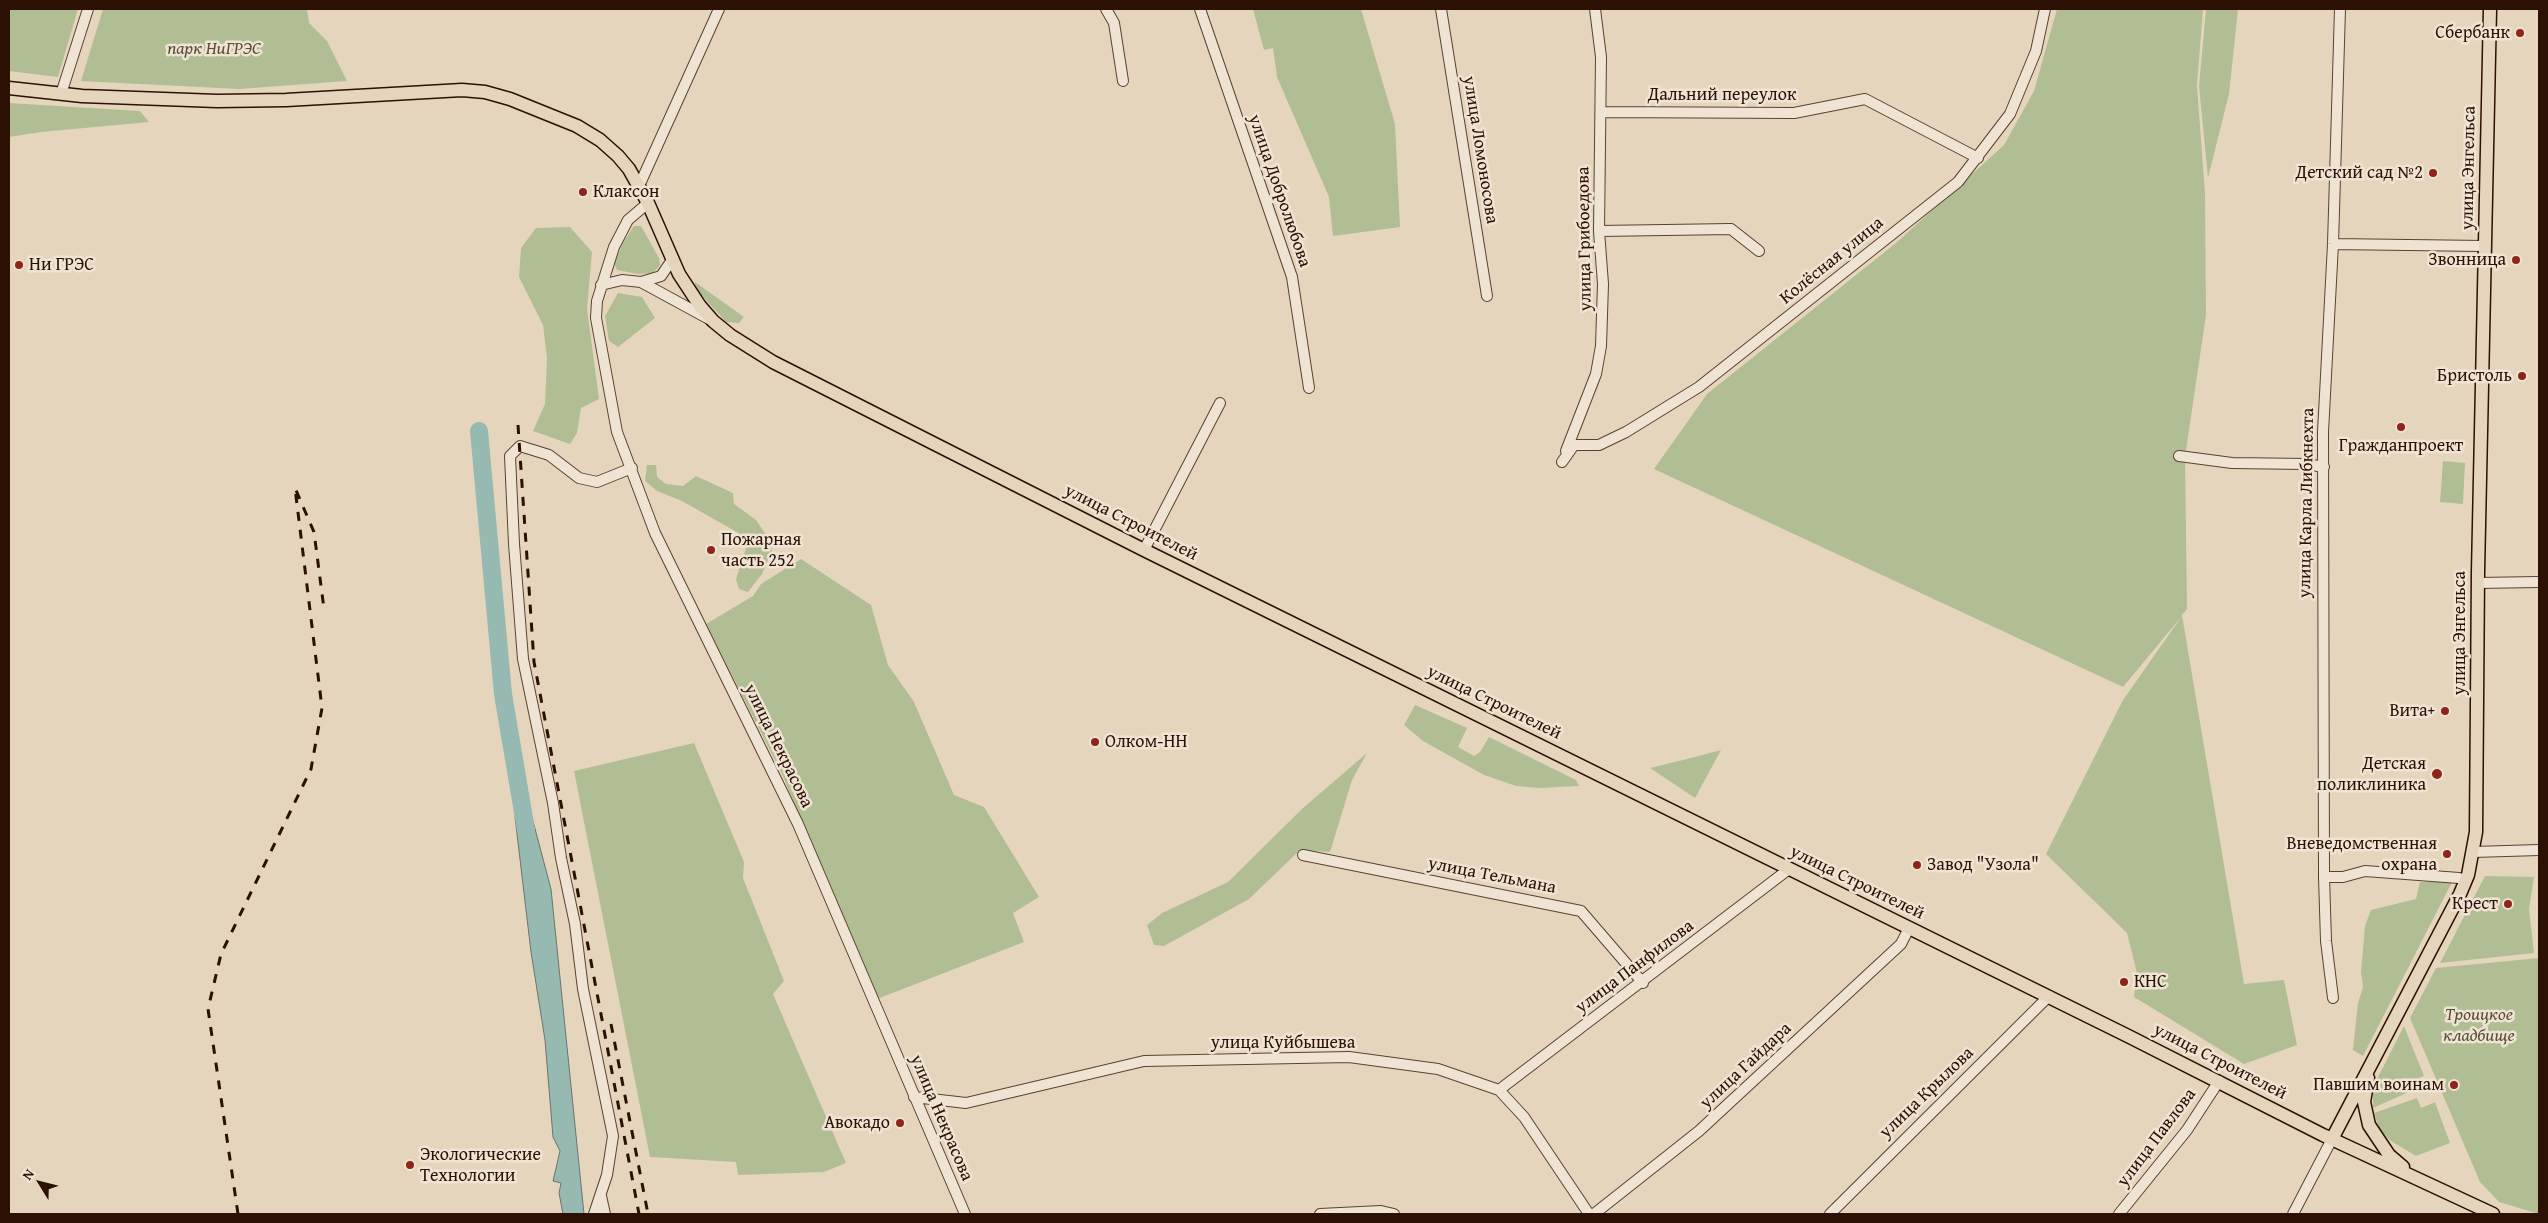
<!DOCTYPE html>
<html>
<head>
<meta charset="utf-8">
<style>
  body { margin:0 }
  #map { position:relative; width:2548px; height:1223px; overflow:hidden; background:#e6d5bd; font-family:"Gentium Book Plus",serif }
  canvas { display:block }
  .frame { position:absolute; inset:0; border:10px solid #2b1003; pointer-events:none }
  .north { position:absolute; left:15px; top:1158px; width:50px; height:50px; -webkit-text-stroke:4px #efe4d4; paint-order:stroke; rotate:306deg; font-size:14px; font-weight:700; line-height:20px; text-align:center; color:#2b1003 }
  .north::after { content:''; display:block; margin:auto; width:18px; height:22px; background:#2b1003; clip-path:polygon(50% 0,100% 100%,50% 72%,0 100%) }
</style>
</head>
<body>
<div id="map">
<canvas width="2548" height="1223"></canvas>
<div class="frame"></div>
<div class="north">N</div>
</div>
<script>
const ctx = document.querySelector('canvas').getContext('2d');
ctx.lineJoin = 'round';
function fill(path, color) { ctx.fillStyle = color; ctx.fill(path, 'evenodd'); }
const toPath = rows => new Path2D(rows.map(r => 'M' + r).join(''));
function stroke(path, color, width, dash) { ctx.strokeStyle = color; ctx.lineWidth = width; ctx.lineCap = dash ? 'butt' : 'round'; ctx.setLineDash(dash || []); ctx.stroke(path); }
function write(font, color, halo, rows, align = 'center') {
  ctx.font = font + ' "Gentium Book Plus",serif'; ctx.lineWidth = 5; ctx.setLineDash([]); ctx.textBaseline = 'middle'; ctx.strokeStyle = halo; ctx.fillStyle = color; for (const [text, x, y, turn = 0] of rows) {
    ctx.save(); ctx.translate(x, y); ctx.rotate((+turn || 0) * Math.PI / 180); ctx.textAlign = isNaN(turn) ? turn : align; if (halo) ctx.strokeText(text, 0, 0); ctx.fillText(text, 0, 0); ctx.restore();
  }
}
const green = toPath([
  [9,9,78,9,58,77,9,71],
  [103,9,307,9,309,23,327,41,347,81,239,89,81,81],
  [1253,9,1361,9,1395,124,1400,227,1333,236,1329,197,1277,77,1273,48,1264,50],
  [2057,9,2203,9,2197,85,2205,194,2206,315,2185,457,2187,609,2182,615,2244,984,2284,980,2297,1045,2244,1064,2134,997,2137,973,2127,933,2046,854,2123,700,2182,616,2123,687,1654,469,1707,394,1896,243,2004,145,2034,91],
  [2206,9,2238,9,2229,94,2208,178,2199,86],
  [9,103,140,111,149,122,41,132,9,137],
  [634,226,641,226,659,258,660,265,653,273,638,274,617,270,614,263,623,243],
  [570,227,592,252,587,309,599,399,581,408,577,433,570,444,533,431,545,404,547,358,543,325,519,277,521,248,536,228],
  [695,282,744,317,739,323,726,322,695,288],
  [618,293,642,297,655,318,618,347,609,341,605,316],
  [2443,461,2465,463,2463,504,2440,502],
  [647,465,656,465,657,477,666,484,683,486,696,476,733,493,734,504,756,520,766,535,772,550,762,574,748,592,739,589,736,579,749,539,682,501,657,491,645,481],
  [801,559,871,605,888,665,914,702,954,795,984,807,1039,897,1013,913,1024,942,877,999,782,774,706,624,753,596,761,584],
  [1415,705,1467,728,1458,747,1474,756,1480,752,1489,737,1576,780,1579,786,1538,788,1516,786,1484,775,1423,741,1404,725],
  [694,743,744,862,743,878,784,981,773,994,846,1163,824,1172,738,1175,736,1162,650,1157,574,771],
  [1721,750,1695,798,1650,768,1695,757],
  [1367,753,1352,780,1330,852,1300,850,1249,899,1164,946,1154,945,1147,925,1162,913,1228,882,1303,808],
  [2485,876,2534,877,2529,909,2534,953,2440,963],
  [2420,882,2452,882,2363,1056,2353,1050,2358,1003,2363,987,2361,972,2365,926,2371,910,2416,899],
  [2539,958,2539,1214,2499,1202,2480,1182,2410,1018,2436,968],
  [2404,1026,2424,1076,2409,1082,2411,1091,2373,1108,2373,1087],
  [2417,1098,2421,1108,2435,1102,2450,1143,2416,1156,2391,1141,2380,1130,2374,1113]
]);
const water = toPath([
  [517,806,529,806,551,889,584,1214,563,1214,559,1193,561,1183,553,1181,560,1151,553,1137,545,1040,531,952,515,817,517,806]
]);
const river = toPath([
  [479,431,503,694,526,830]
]);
const minor = toPath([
  [1106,9,1114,23,1123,81],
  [1200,9,1292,277,1309,388],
  [1441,9,1487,296],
  [61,94,88,9],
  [1601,112,1794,113,1865,99,1978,158],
  [639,186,719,9],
  [648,203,628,220,614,247,597,301,596,318,617,432,655,533,798,824,965,1214],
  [1599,231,1731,229,1759,251],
  [2333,244,2484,246],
  [641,282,661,276,672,260],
  [601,285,622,280,641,282,709,319],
  [1566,451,1596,374,1601,346,1603,284,1599,231,1601,57,1595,9],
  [2179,456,2232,463,2306,464,2324,467],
  [1562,462,1574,445,1599,445,1626,432,1699,387,1958,182,2010,114,2036,51,2045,9],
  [1144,550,1220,403],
  [2477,583,2539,582],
  [2473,852,2539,850],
  [1303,855,1581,911,1643,983],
  [2324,877,2343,877,2365,871,2459,878,2466,880],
  [2333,998,2326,941,2324,877,2323,432,2333,244,2340,9],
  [1499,1090,1789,869],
  [914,1097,966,1103,1144,1061,1349,1057,1438,1069,1499,1090,1524,1117,1589,1214],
  [601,1196,605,1214],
  [594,1214,607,1175,613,1136,583,989,575,924,561,858,553,803,523,659,514,544,510,456,520,446,549,455,579,478,597,482,632,468],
  [1320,1214,1381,1211,1394,1214],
  [1594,1214,1699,1131,1901,944,1909,928],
  [1830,1214,2049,996],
  [2119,1214,2187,1130,2219,1081],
  [2293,1214,2332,1139]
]);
const major = toPath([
  [9,88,82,96,217,101,286,100,462,90,485,92,510,99,577,126,600,140,618,156,629,169,648,203,679,274,700,306,713,321,730,335,773,362,1144,550,2128,1036,2323,1135,2493,1214],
  [2368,1078,2364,1102,2369,1125,2389,1155,2403,1167],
  [2332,1139,2460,894,2468,875,2476,832,2478,572,2490,9]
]);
const rail = toPath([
  [518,425,534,662,639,1214],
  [611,1024,648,1214],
  [238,1214,208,1009,221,954,311,769,322,708,295,488,314,532,324,609]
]);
const markers = [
  [2520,33,5,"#8f2418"],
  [2433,173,5,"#8f2418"],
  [583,192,5,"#8f2418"],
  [2516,260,5,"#8f2418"],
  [19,265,5,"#8f2418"],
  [2522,376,5,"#8f2418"],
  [2401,427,5,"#8f2418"],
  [711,550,5,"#8f2418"],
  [2445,711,5,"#8f2418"],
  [1095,742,5,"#8f2418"],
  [2437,774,6,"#8f2418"],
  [2447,854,5,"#8f2418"],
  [1917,865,5,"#8f2418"],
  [2508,904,5,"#8f2418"],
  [2124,982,5,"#8f2418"],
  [2454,1085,5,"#8f2418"],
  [900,1123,5,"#8f2418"],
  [410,1165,5,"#8f2418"]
];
const poiNames = [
  ["Сбербанк",2510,33],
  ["Детский сад №2",2423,173],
  ["Клаксон",593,192,"left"],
  ["Звонница",2506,260],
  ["Ни ГРЭС",29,265,"left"],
  ["Бристоль",2512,376],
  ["Гражданпроект",2401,446,"center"],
  ["Пожарная",721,540,"left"],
  ["часть 252",721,561,"left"],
  ["Вита+",2435,711],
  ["Олком-НН",1105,742,"left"],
  ["Детская",2426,764],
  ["поликлиника",2426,785],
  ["Вневедомственная",2437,844],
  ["охрана",2437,865],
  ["Завод \"Узола\"",1927,865,"left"],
  ["Крест",2498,904],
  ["КНС",2134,982,"left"],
  ["Павшим воинам",2444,1085],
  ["Авокадо",890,1123],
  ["Экологические",420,1155,"left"],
  ["Технологии",420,1176,"left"]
];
const parkNames = [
  ["парк НиГРЭС",214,49],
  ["Троицкое",2479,1015],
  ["кладбище",2479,1036]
];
const streetNames = [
  ["Дальний переулок",1722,95],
  ["улица Ломоносова",1480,150,81],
  ["улица Энгельса",2469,168,-89],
  ["улица Добролюбова",1279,191,71],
  ["улица Грибоедова",1585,239,-91],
  ["Колёсная улица",1832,261,-39],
  ["улица Карла Либкнехта",2307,503,-89],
  ["улица Строителей",1131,523,27],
  ["улица Энгельса",2460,633,-90],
  ["улица Строителей",1494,703,26],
  ["улица Некрасова",778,746,64],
  ["улица Тельмана",1492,876,11],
  ["улица Строителей",1857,883,26],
  ["улица Панфилова",1635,967,-37],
  ["улица Куйбышева",1283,1043],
  ["улица Строителей",2220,1062,27],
  ["улица Гайдара",1746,1066,-43],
  ["улица Крылова",1927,1093,-44],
  ["улица Некрасова",941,1118,67],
  ["улица Павлова",2157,1138,-53]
];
fill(green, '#b1be94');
fill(water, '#96b9b1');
stroke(water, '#6b756b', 1);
stroke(river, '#96b9b1', 18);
stroke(minor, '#5a4132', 12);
stroke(major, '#2b1003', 15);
stroke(minor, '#efe4d4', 10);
stroke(major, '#e6d5bd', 12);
stroke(rail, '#2b1003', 3, [9, 9]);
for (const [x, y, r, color] of markers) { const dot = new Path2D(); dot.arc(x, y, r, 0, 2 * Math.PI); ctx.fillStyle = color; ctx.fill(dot); stroke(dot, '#efe4d4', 2); }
write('18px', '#2b1003', '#efe4d4', poiNames, 'right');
write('italic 18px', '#5a4d36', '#efe4d4', parkNames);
write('18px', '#2b1003', '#efe4d4', streetNames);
</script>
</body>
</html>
